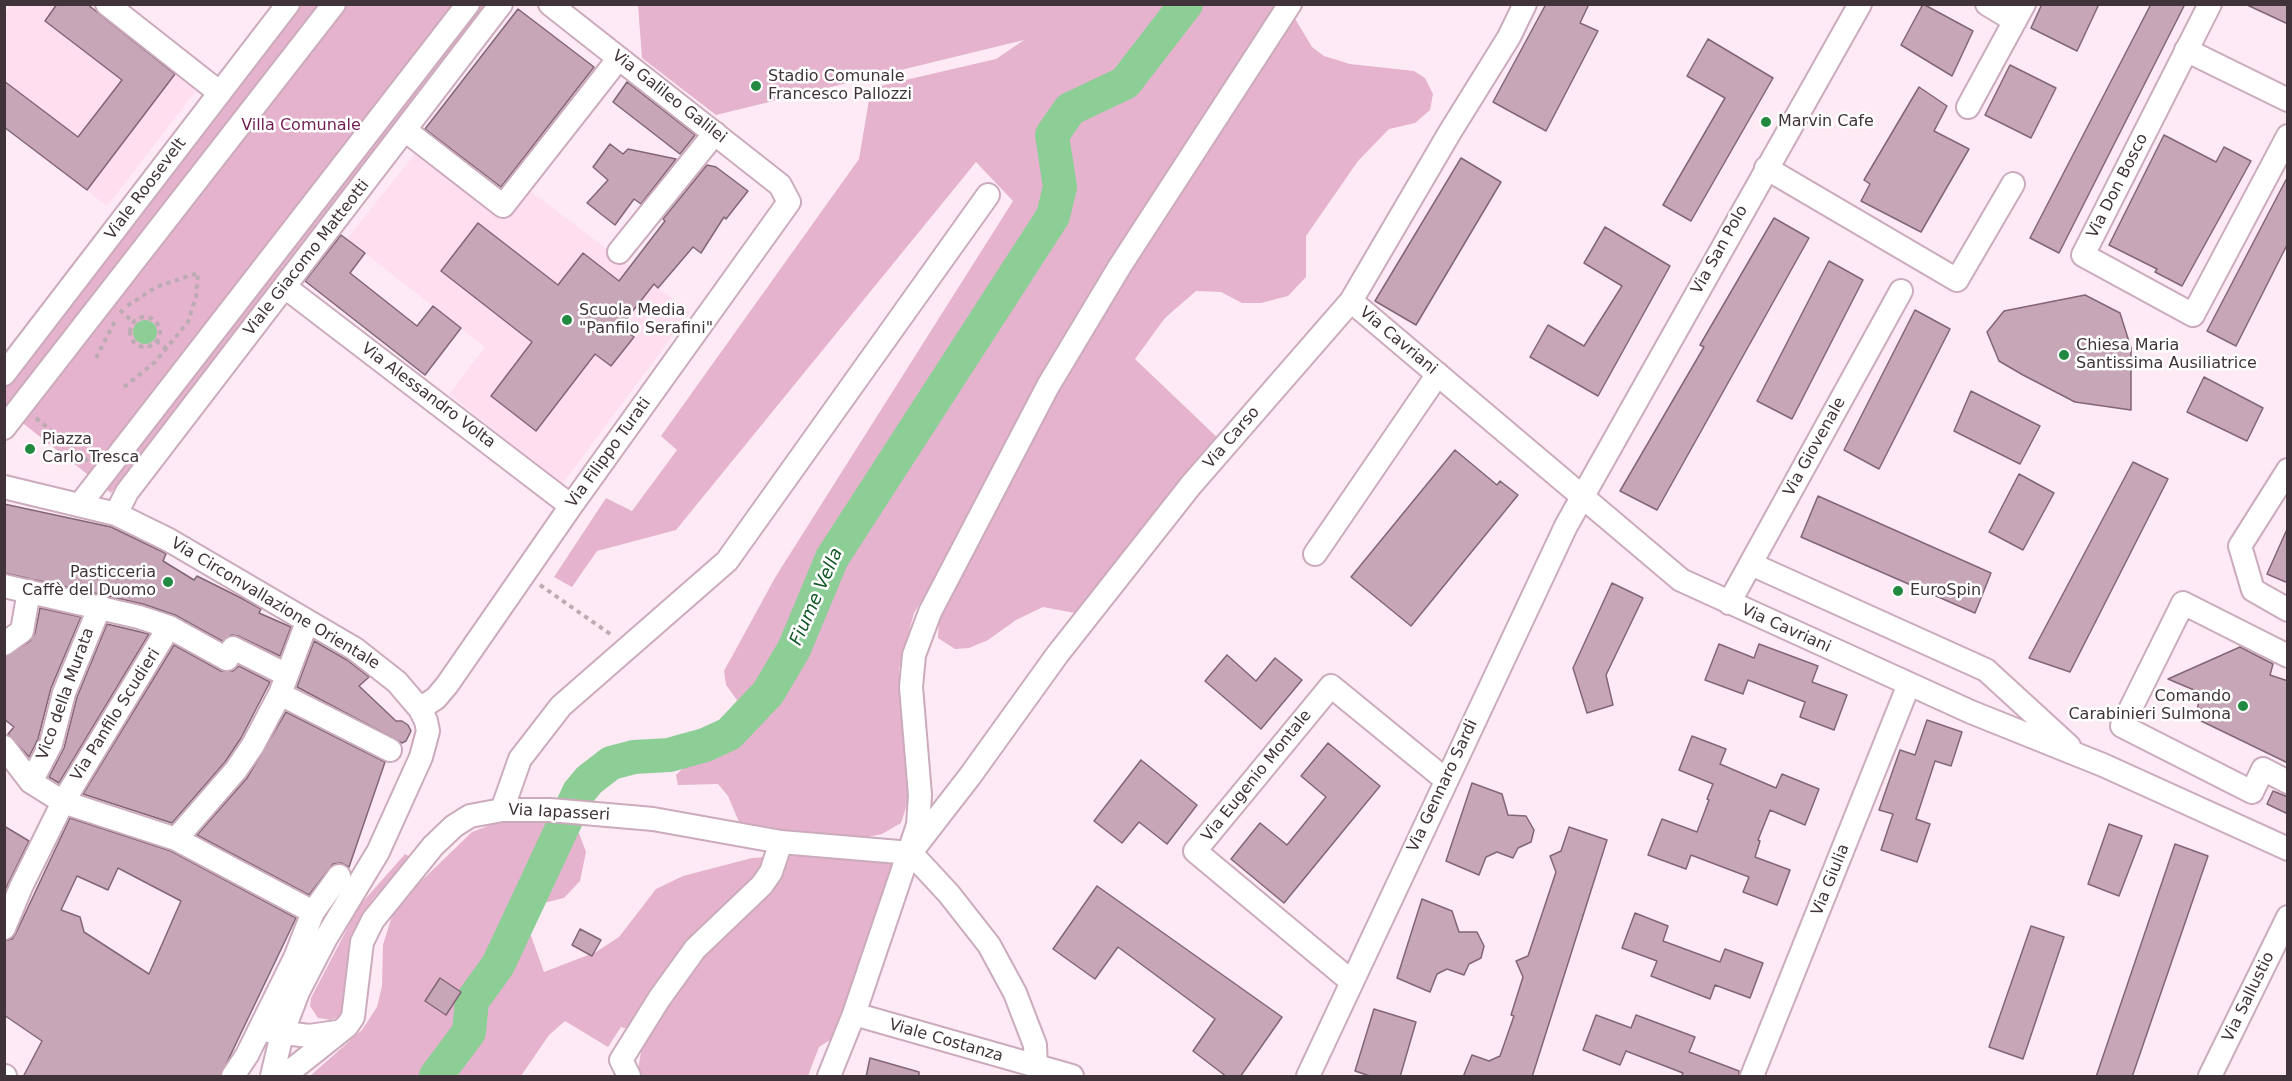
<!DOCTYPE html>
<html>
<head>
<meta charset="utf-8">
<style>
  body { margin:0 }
  #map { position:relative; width:2292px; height:1081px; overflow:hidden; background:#feeaf4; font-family:"DejaVu Sans",sans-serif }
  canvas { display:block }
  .frame { position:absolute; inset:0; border:6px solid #40333a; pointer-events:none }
</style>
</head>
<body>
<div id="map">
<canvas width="2292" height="1081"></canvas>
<div class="frame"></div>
</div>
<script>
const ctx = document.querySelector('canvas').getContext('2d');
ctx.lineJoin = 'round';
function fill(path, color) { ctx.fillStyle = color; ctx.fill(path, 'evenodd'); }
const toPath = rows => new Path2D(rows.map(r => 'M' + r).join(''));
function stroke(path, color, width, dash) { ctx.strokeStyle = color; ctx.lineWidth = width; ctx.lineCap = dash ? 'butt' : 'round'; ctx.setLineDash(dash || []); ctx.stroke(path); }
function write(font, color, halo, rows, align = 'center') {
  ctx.font = font + ' "DejaVu Sans",sans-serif'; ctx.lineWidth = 5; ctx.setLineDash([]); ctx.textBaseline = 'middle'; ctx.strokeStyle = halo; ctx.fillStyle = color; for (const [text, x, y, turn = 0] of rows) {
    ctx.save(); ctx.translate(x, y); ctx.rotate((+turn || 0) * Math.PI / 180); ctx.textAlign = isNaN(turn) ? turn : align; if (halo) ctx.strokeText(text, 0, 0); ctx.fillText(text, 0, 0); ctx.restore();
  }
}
const built = toPath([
  [11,5,87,5,198,88,107,206,5,127,4,13],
  [418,150,504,216,526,188,690,312,562,484,449,394,485,347,347,239]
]);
const green = toPath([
  [301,5,490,5,111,493,5,409,4,389],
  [638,5,1280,5,914,613,899,669,903,731,911,792,901,823,882,834,854,840,809,836,739,822,728,796,718,784,678,785,676,775,683,768,717,752,737,700,726,685,724,671,776,576,1013,201,976,162,676,530,597,551,572,587,554,577,606,498,632,511,677,450,661,436,859,159,871,88,996,59,1024,40,716,115,642,58],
  [1291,12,1312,47,1324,56,1350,64,1414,71,1425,78,1433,94,1430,110,1415,123,1389,129,1358,161,1306,236,1306,277,1288,296,1261,303,1242,303,1221,292,1196,291,1165,318,1135,359,1222,442,1084,611,1075,613,1043,607,1016,620,988,640,969,648,955,649,938,638,939,617,1063,373],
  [543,819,579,833,586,852,580,881,564,898,539,904,529,930,544,972,596,952,619,937,656,889,683,876,752,858,837,851,902,862,833,1038,819,1047,808,1076,637,1076,644,1034,621,1027,608,1047,565,1021,549,1035,521,1076,310,1076,362,1030,377,1007,382,986,383,945,392,916,414,888,472,832,501,821],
  [405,854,410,857,372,900,360,919,353,941,345,1007,340,1016,331,1020,318,1018,310,1006,311,998,359,906]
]);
const water = toPath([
  '133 332a12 12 0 1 1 24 0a12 12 0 1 1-24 0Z'
]);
const river = toPath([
  [436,1076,469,1032,472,1001,498,965,579,792,589,780,611,763,634,757,669,755,705,745,729,734,768,693,794,649,832,558,1053,216,1060,187,1052,135,1070,109,1125,83,1186,4]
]);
const building = toPath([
  [57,4,87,4,175,74,87,190,4,127,4,81,78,137,122,80,45,21,57,4],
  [1546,4,1589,4,1580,23,1598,31,1546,131,1493,102,1546,4],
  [1923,4,1973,31,1952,76,1901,45,1923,4],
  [2042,4,2099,4,2077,51,2031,28,2042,4],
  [2151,4,2185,4,2059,253,2030,238,2151,4],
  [2245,4,2288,4,2288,24,2245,4],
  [518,9,594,67,501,187,425,129,518,9],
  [1708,39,1773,78,1691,221,1663,205,1725,98,1687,76,1708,39],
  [2010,65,2056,88,2031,138,1985,115,2010,65],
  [627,82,695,135,680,154,613,102,627,82],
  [1919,87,1947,106,1934,131,1969,149,1921,232,1861,201,1870,184,1864,180,1919,87],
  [2164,135,2216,162,2224,147,2251,161,2182,286,2155,272,2157,269,2109,245,2164,135],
  [610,144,623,154,628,149,676,159,641,204,634,199,615,225,587,203,608,180,593,167,610,144],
  [1461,158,1501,182,1416,325,1375,301,1461,158],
  [707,165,716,167,748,191,726,219,724,217,701,253,693,247,658,288,654,284,621,326,634,337,611,366,595,354,536,431,491,396,532,342,441,271,478,223,558,285,583,253,619,281,665,221,663,219,707,165],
  [2288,176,2288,243,2236,346,2207,331,2288,176],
  [1774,218,1809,238,1657,510,1620,491,1704,347,1700,345,1774,218],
  [1605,227,1670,266,1598,396,1530,357,1548,325,1584,346,1622,286,1584,263,1605,227],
  [341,235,365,253,350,273,417,326,433,306,461,328,425,375,305,281,341,235],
  [1829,261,1863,280,1792,419,1757,401,1829,261],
  [2085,295,2120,313,2131,348,2131,410,2075,402,2023,375,1999,361,1987,332,2004,311,2085,295],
  [1915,310,1950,329,1879,469,1844,450,1915,310],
  [2204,377,2263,408,2247,441,2187,412,2204,377],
  [1971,391,2040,426,2020,464,1954,431,1971,391],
  [1455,450,1497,485,1500,481,1518,495,1411,626,1351,577,1455,450],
  [2133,462,2168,479,2070,672,2029,658,2133,462],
  [2019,474,2054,493,2023,550,1989,532,2019,474],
  [1818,496,1991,573,1975,613,1801,537,1818,496],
  [4,504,111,527,163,552,166,554,163,561,194,580,197,576,241,598,261,609,259,613,291,627,280,656,238,636,232,635,222,641,175,615,143,604,4,573,4,504],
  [2288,527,2288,583,2267,574,2288,527],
  [1612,583,1643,598,1606,675,1613,705,1587,713,1573,668,1612,583],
  [40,608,81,617,51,688,38,739,29,757,8,734,14,727,4,719,4,657,30,641,35,633,40,608],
  [107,624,149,634,59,783,49,777,64,748,77,697,107,624],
  [314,641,347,660,369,677,359,686,396,721,402,721,408,725,411,731,406,741,402,743,297,687,314,641],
  [1719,644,1754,658,1759,644,1818,666,1812,682,1847,695,1834,730,1800,717,1805,702,1748,680,1743,694,1705,680,1719,644],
  [174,645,221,671,233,671,239,666,270,682,241,738,225,762,172,823,83,794,174,645],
  [2240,647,2273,664,2270,675,2288,681,2288,763,2195,718,2201,693,2168,679,2240,647],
  [1227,655,1256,681,1275,658,1302,680,1261,729,1205,681,1227,655],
  [286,712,385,762,349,867,341,863,333,864,309,895,197,835,247,778,286,712],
  [1927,720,1962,732,1951,766,1935,761,1916,819,1930,824,1917,862,1881,850,1893,814,1879,810,1900,750,1915,755,1927,720],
  [1692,736,1726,749,1720,764,1776,788,1782,774,1819,789,1805,825,1770,810,1758,840,1760,841,1755,857,1790,870,1777,905,1743,892,1749,877,1691,855,1686,869,1648,855,1662,819,1697,832,1709,800,1707,799,1713,784,1679,770,1692,736],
  [1328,743,1380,786,1284,903,1231,859,1260,823,1287,845,1326,797,1301,776,1328,743],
  [1141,760,1197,805,1167,844,1139,822,1122,843,1094,821,1141,760],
  [1472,783,1502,794,1508,815,1526,816,1534,830,1531,842,1518,848,1513,858,1497,852,1486,857,1479,875,1446,861,1472,783],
  [2273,791,2288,797,2288,814,2267,804,2273,791],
  [70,818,171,851,296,918,220,1077,23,1077,42,1041,4,1015,4,941,12,939,16,933,70,818],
  [118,868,181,901,149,974,84,932,80,917,61,910,77,876,108,890,118,868],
  [2109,824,2142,836,2119,896,2088,884,2109,824],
  [4,826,29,841,4,892,4,826],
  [1569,827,1607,840,1532,1077,1463,1077,1472,1055,1489,1061,1500,1056,1514,1016,1511,1015,1523,977,1516,961,1528,956,1556,872,1550,856,1561,851,1569,827],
  [2175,844,2208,856,2132,1077,2096,1077,2175,844],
  [1097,886,1282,1017,1240,1077,1227,1077,1193,1051,1215,1019,1118,947,1095,979,1053,949,1097,886],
  [1422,899,1452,911,1459,932,1477,932,1484,946,1481,958,1469,964,1464,975,1447,969,1437,974,1430,992,1397,978,1422,899],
  [1635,913,1668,926,1663,941,1720,962,1725,949,1763,963,1750,998,1715,985,1710,999,1651,976,1657,961,1622,948,1635,913],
  [2031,926,2064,937,2023,1059,1989,1047,2031,926],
  [580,929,601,940,592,956,572,945,580,929],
  [440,978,461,992,446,1015,425,1001,440,978],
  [1374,1009,1416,1022,1400,1077,1373,1077,1355,1071,1374,1009],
  [1596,1015,1631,1028,1636,1015,1695,1037,1689,1052,1739,1071,1739,1077,1681,1077,1683,1073,1626,1051,1620,1065,1583,1050,1596,1015],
  [870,1058,919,1072,919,1077,866,1077,870,1058]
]);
const path = toPath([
  [120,310,133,322],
  '130 332a15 15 0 1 1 30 0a15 15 0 1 1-30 0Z',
  [156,341,168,350],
  [96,358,115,321],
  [124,387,155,362,188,322,196,297,198,273,156,287,127,306],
  [36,418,88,461],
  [540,585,613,636]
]);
const minor = toPath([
  [107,4,220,93],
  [1987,4,2015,21],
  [2210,4,2083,255,2193,315,2288,136],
  [2186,50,2288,100],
  [1968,107,2024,4],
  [405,130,503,206,619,58],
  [1766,168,1957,280,2013,184],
  [619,252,715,133],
  [285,287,571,506],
  [1351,301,1681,580,1971,712,2103,765,2288,849],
  [4,374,288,4],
  [4,428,334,4],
  [2288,470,2240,546,2253,590,2288,610],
  [4,487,116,514,169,540,355,649,397,682,420,709,426,721,428,731,421,757,378,852,326,938,298,992,282,1034,272,1076],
  [85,498,468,4],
  [116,514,127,492,501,4],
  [1315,554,1438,374],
  [1751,564,1986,670,2069,746],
  [4,586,139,617,169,627,227,659,233,648,287,675],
  [1729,603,1901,291],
  [4,644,22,631,29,591],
  [2288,656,2183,603,2122,726,2252,792,2263,769,2288,782],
  [280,694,390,750],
  [420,709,436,698,447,685,571,506,789,202,780,185,550,4],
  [4,747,31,782,63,802,176,839,313,912],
  [31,782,51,744,64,693,100,606],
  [502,810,520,759,561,706,727,561,988,195],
  [176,839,236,770,253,745,280,694,307,622],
  [915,847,970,776,1057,655,1191,485,1351,301,1450,132,1509,37,1525,4],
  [911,853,949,894,989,945,1015,993,1035,1045,1036,1067],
  [4,928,21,887,63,802,169,627],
  [1352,982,1195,851,1331,686,1446,780],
  [854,1014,1072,1076],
  [269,1031,309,1036,337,1032],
  [4,1076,5,1076],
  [233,1076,247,1055,295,958,313,912,339,876],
  [284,1076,347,1026,353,1017,362,942,373,920,433,846,454,826,470,816,502,810,550,810,653,819,781,842,911,853],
  [629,1076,621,1060,659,999,695,949,762,885,771,872,781,842],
  [829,1076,854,1014,918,825,920,795,911,687,914,655,930,612,1048,386,1120,266,1290,4],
  [1308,1076,1566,526,1860,4],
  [1752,1076,1909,684],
  [2210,1076,2288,917]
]);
const markers = [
  [756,86,6,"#228a40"],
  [1766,122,6,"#228a40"],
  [567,320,6,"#228a40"],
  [2064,355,6,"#228a40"],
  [30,449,6,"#228a40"],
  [168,582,6,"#228a40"],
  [1898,591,6,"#228a40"],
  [2243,706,6,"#228a40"]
];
const poiNames = [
  ["Stadio Comunale",768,77],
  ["Francesco Pallozzi",768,95],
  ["Marvin Cafe",1778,122],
  ["Scuola Media",579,311],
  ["\"Panfilo Serafini\"",579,329],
  ["Chiesa Maria",2076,346],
  ["Santissima Ausiliatrice",2076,364],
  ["Piazza",42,440],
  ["Carlo Tresca",42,458],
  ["Pasticceria",156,573,"right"],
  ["Caffè del Duomo",156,591,"right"],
  ["EuroSpin",1910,591],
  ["Comando",2231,697,"right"],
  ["Carabinieri Sulmona",2231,715,"right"]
];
const streetNames = [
  ["Via Galileo Galilei",669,97,38],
  ["Via Don Bosco",2118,186,-63],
  ["Viale Roosevelt",146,189,-53],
  ["Via San Polo",1720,250,-61],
  ["Viale Giacomo Matteotti",307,258,-52],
  ["Via Cavriani",1398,341,40],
  ["Via Alessandro Volta",428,396,37],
  ["Via Carso",1232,438,-49],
  ["Via Giovenale",1815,447,-61],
  ["Via Filippo Turati",609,453,-54],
  ["Via Circonvallazione Orientale",275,604,31],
  ["Via Cavriani",1786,629,24],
  ["Vico della Murata",66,694,-70],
  ["Via Panfilo Scudieri",116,715,-58],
  ["Via Eugenio Montale",1257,776,-51],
  ["Via Gennaro Sardi",1443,786,-65],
  ["Via Iapasseri",559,813,3],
  ["Via Giulia",1831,880,-68],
  ["Via Sallustio",2249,997,-64],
  ["Viale Costanza",946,1041,16]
];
const parkNames = [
  ["Villa Comunale",301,126]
];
const waterNames = [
  ["Fiume Vella",817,597,-66]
];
fill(built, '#ffdeef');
fill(green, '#e5b3cd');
fill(water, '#8dce97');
stroke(river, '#8dce97', 34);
fill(building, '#c7a7b7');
stroke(building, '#836675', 1.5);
stroke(minor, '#cbabbc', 26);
stroke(path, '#bdabb4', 4, [4.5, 4.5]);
stroke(minor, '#fff', 22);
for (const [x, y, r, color] of markers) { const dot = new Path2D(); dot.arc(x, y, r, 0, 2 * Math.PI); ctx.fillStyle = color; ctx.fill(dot); stroke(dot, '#fff', 2); }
write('16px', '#40333a', '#fff', poiNames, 'left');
write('16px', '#40333a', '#fff', streetNames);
write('16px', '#721e54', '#fff', parkNames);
write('italic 18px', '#135927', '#fff', waterNames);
</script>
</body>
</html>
